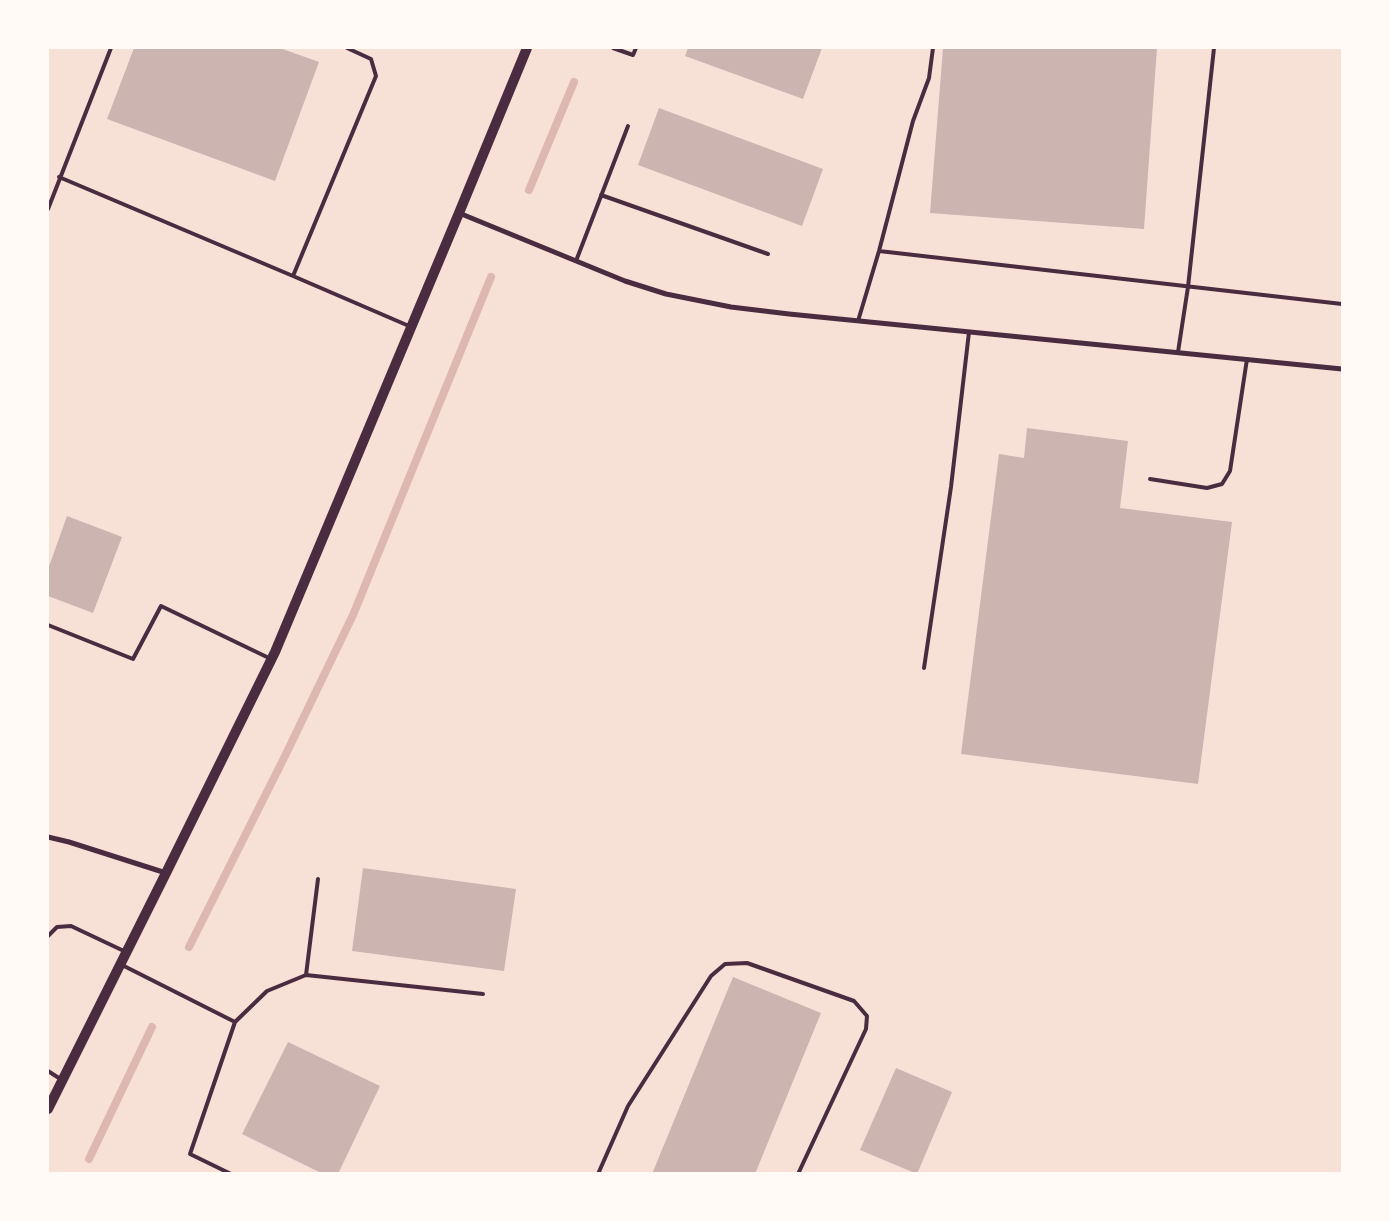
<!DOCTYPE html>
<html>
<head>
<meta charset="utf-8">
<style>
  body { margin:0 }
  #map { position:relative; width:1390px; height:1221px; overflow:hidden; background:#f7e1d7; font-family:"Varela Round",sans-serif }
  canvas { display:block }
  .frame { position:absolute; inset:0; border:49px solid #fffaf5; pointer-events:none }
</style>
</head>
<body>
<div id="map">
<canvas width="1390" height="1221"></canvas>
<div class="frame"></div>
</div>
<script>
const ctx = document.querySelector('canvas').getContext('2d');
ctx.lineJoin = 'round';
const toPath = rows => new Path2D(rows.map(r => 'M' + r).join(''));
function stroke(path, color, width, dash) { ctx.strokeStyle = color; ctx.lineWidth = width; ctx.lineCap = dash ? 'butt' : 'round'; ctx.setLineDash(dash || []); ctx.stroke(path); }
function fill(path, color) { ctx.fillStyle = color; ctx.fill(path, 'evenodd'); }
const stream = toPath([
  [529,190,574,82],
  [189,947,284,758,353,615,491,277],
  [89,1159,152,1027]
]);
const building = toPath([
  [134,48,280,48,319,62,275,181,107,119],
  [688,48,822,48,803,99,685,56],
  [943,48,1157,48,1144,229,930,213],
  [659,108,823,169,802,226,638,165],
  [1027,428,1128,441,1120,508,1232,522,1198,784,961,754,999,454,1024,458],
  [67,516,122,537,93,613,48,596,48,569],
  [363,868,516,889,504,971,352,951],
  [733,977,821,1013,755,1174,652,1174],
  [288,1042,380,1086,338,1174,323,1174,242,1134],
  [896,1068,952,1092,917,1174,860,1150]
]);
const service = toPath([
  [613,48,633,55,636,48],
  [59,177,293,276,409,326],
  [601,195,768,254],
  [48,209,111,48],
  [879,251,1342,304],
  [576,261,628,126],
  [293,276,376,76,371,59,347,48],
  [858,321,879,251,913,121,929,78,933,48],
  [1178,352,1188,287,1214,48],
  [1150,479,1207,488,1222,484,1230,471,1247,359],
  [48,625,133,659,161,606,271,659],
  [924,668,951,487,969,332],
  [48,936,57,927,71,926,126,952],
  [122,965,235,1022,267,991,306,975,318,879],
  [306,975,483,994],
  [48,1071,62,1080],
  [231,1174,190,1154,235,1022],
  [598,1174,628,1106,711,976,725,964,747,963,854,1001,867,1016,866,1029,798,1174]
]);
const minor = toPath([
  [459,213,625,281,666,294,731,307,789,314,1342,369],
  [48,837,69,842,166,873]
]);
const secondary = toPath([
  [48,1109,166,873,275,652,459,213,527,48]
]);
stroke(stream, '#dcb8b0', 8);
fill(building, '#ccb4b1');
stroke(service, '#4a2c40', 4);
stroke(minor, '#4a2c40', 5);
stroke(secondary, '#4a2c40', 10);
</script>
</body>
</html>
